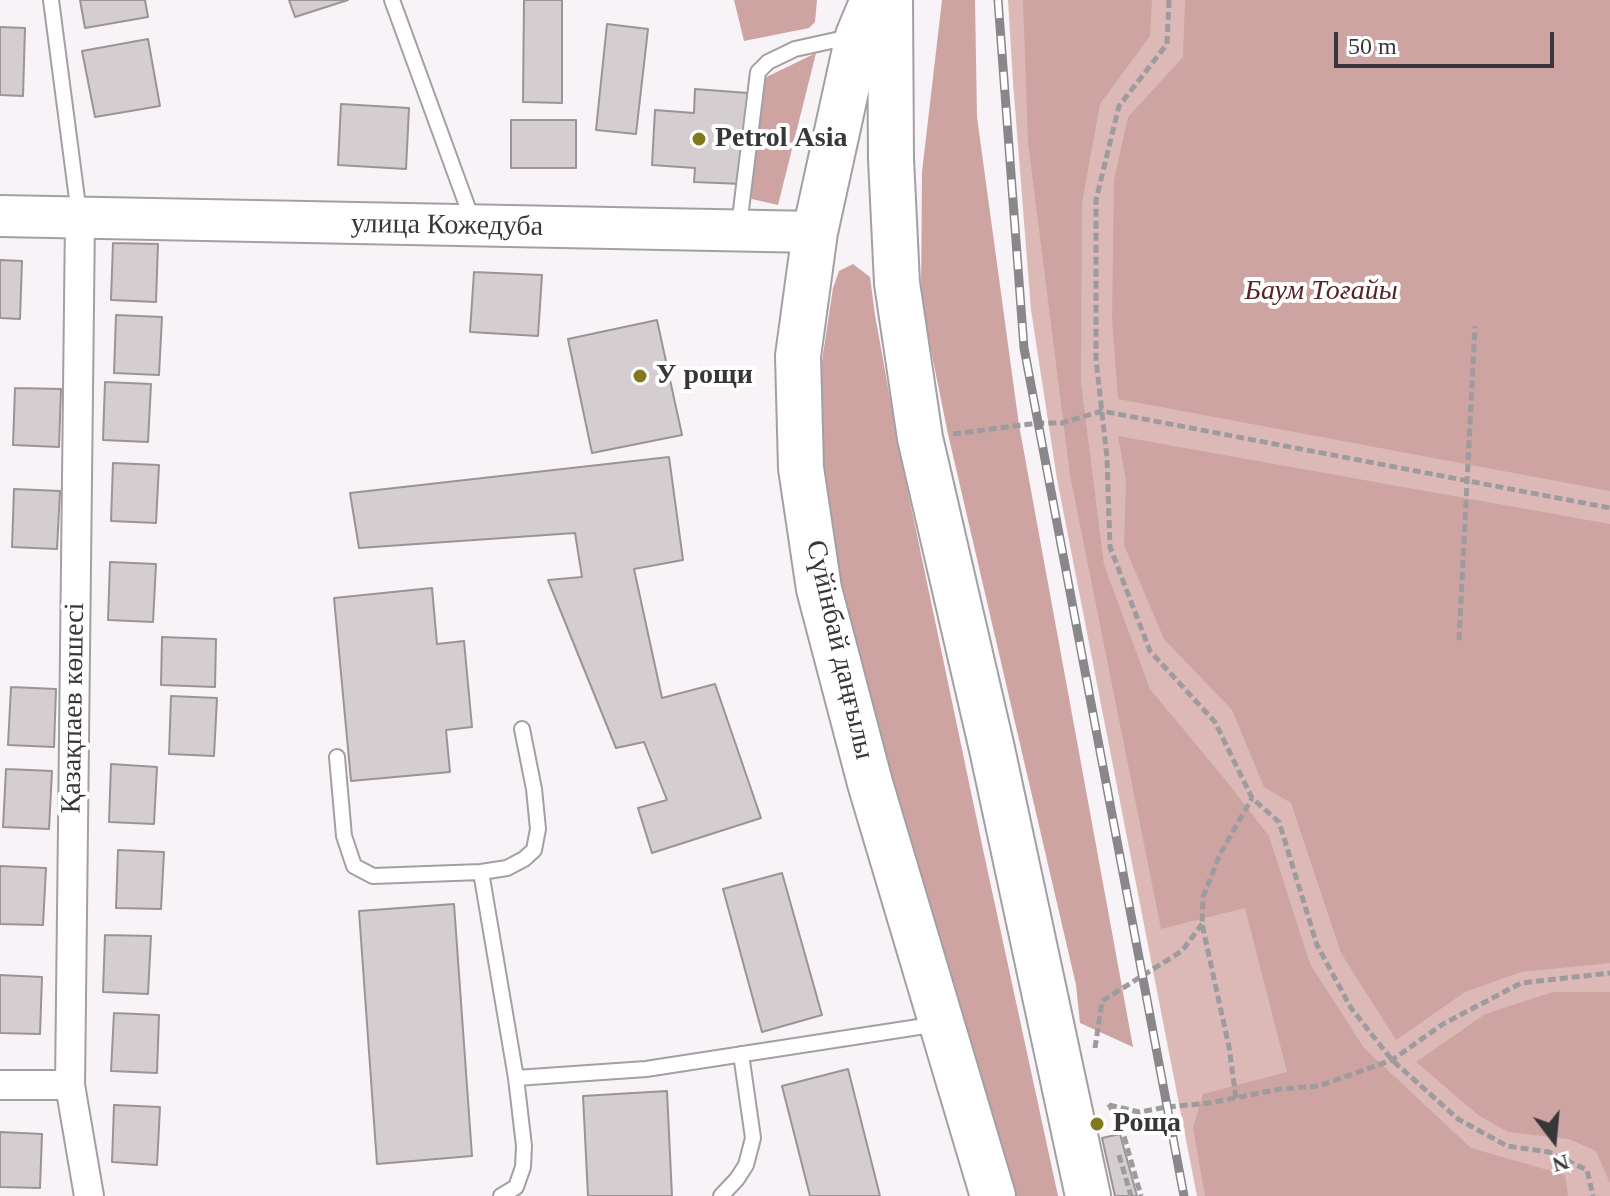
<!DOCTYPE html>
<html>
<head>
<meta charset="utf-8">
<style>
  body { margin:0 }
  #map { position:relative; width:1610px; height:1196px; overflow:hidden; background:#f7f3f7; font-family:"Times New Roman",serif }
  canvas { display:block }
  .north { position:absolute; left:1514px; top:1100px; width:80px; height:80px; -webkit-text-stroke:6px #fff; paint-order:stroke; rotate:164deg; font-size:22px; font-weight:700; line-height:32px; text-align:center; color:#383638 }
  .north::after { content:''; display:block; margin:auto; width:28px; height:36px; background:#383638; clip-path:polygon(50% 0,100% 100%,50% 72%,0 100%) }
  .scale { position:absolute; left:1334px; top:32px; width:220px; height:36px; box-sizing:border-box; border:4px solid #383638; border-top:0; padding-left:10px; font-size:24px; line-height:28px; white-space:nowrap; color:#383638; -webkit-text-stroke:6px #fff; paint-order:stroke }
</style>
</head>
<body>
<div id="map">
<canvas width="1610" height="1196"></canvas>
<div class="north">N</div>
<div class="scale">50 m</div>
</div>
<script>
const ctx = document.querySelector('canvas').getContext('2d');
ctx.lineJoin = 'round';
function fill(path, color) { ctx.fillStyle = color; ctx.fill(path, 'evenodd'); }
const toPath = rows => new Path2D(rows.map(r => 'M' + r).join(''));
function stroke(path, color, width, dash) { ctx.strokeStyle = color; ctx.lineWidth = width; ctx.lineCap = dash ? 'butt' : 'round'; ctx.setLineDash(dash || []); ctx.stroke(path); }
function write(font, color, halo, rows, align = 'center') {
  ctx.font = font + ' "Times New Roman",serif'; ctx.lineWidth = 8; ctx.setLineDash([]); ctx.textBaseline = 'middle'; ctx.strokeStyle = halo; ctx.fillStyle = color; for (const [text, x, y, turn = 0] of rows) {
    ctx.save(); ctx.translate(x, y); ctx.rotate((+turn || 0) * Math.PI / 180); ctx.textAlign = isNaN(turn) ? turn : align; if (halo) ctx.strokeText(text, 0, 0); ctx.fillText(text, 0, 0); ctx.restore();
  }
}
const green = toPath([
  [1008,0,1610,0,1610,1196,1197,1196,1057,479,1031,310,1013,82]
]);
const forest = toPath([
  [734,0,817,0,815,22,809,28,744,41],
  [942,0,975,0,977,117,1019,425,1133,1047,1080,1023,1076,985,948,434,921,301,922,172],
  [1023,0,1152,0,1150,36,1100,104,1082,203,1081,383,1104,565,1150,689,1224,778,1269,836,1310,964,1364,1048,1471,1148,1565,1175,1568,1196,1205,1196,1193,1128,1203,1094,1287,1072,1245,908,1161,929,1070,475,1028,142],
  [1185,0,1610,0,1610,491,1118,399,1112,320,1114,180,1128,117,1183,57],
  [816,53,778,205,743,197,756,82],
  [853,264,870,277,875,315,900,454,984,854,1058,1196,1013,1196,891,781,827,553,820,374,833,288,839,271],
  [1118,436,1610,524,1610,963,1521,972,1465,992,1396,1040,1341,953,1291,803,1264,787,1232,710,1164,639,1124,545,1126,480],
  [1553,992,1610,992,1610,1183,1596,1151,1569,1139,1508,1132,1478,1115,1416,1062,1485,1014]
]);
const building = toPath([
  [80,0,145,0,148,17,85,28,80,0],
  [289,0,348,0,295,17,289,0],
  [524,0,562,0,562,103,523,102,524,0],
  [607,24,648,29,636,134,596,130,607,24],
  [0,27,25,28,23,96,0,95,0,27],
  [148,39,160,106,95,117,82,51,148,39],
  [695,89,748,93,742,184,694,182,695,168,652,165,655,110,694,113,695,89],
  [341,104,409,108,406,169,338,165,341,104],
  [511,120,576,120,576,168,511,168,511,120],
  [113,243,158,244,156,302,111,300,113,243],
  [0,260,22,261,20,319,0,318,0,260],
  [474,272,542,275,538,336,470,332,474,272],
  [116,315,162,317,159,375,114,373,116,315],
  [657,320,682,435,592,453,568,339,657,320],
  [105,382,151,384,148,442,103,440,105,382],
  [15,388,61,389,59,447,13,445,15,388],
  [669,457,683,560,634,569,662,698,715,684,761,818,652,853,638,808,667,800,644,742,616,748,548,580,582,577,575,533,359,548,350,493,669,457],
  [113,463,159,465,156,523,111,521,113,463],
  [14,489,60,491,57,549,12,547,14,489],
  [110,562,156,564,153,622,108,620,110,562],
  [432,588,437,644,464,641,472,727,446,730,450,772,351,781,334,598,432,588],
  [162,637,216,639,215,687,161,685,162,637],
  [11,687,56,689,54,747,8,745,11,687],
  [171,696,217,698,214,756,169,754,171,696],
  [111,764,157,767,154,824,109,822,111,764],
  [6,769,52,771,49,829,3,827,6,769],
  [118,850,164,852,161,909,116,908,118,850],
  [0,866,46,868,43,925,0,924,0,866],
  [782,873,822,1015,762,1032,723,889,782,873],
  [454,904,472,1156,377,1164,359,911,454,904],
  [105,935,151,936,148,994,103,992,105,935],
  [0,975,42,977,40,1034,0,1033,0,975],
  [114,1013,159,1015,157,1073,111,1071,114,1013],
  [848,1069,880,1196,810,1196,782,1086,848,1069],
  [667,1091,672,1196,588,1196,583,1096,667,1091],
  [114,1105,160,1107,157,1165,112,1162,114,1105],
  [0,1132,42,1134,40,1188,0,1187,0,1132],
  [1120,1134,1137,1196,1115,1196,1102,1138,1120,1134]
]);
const path = toPath([
  [1169,0,1167,44,1119,106,1096,200,1096,359,1107,458,1110,547,1150,651,1215,722,1252,798,1279,822,1317,945,1351,1008,1392,1060,1458,1119,1507,1146,1549,1152,1587,1170,1593,1196],
  [953,434,1038,423,1062,423,1102,411,1610,508],
  [1459,640,1475,326],
  [1095,1048,1102,1001,1182,951,1202,924],
  [1236,1098,1229,1047,1202,924,1203,897,1220,854,1252,798],
  [1109,1104,1122,1129,1141,1196],
  [1109,1105,1139,1112,1167,1107,1209,1103,1280,1089,1319,1086,1392,1060,1443,1024,1521,983,1610,973],
  [1119,1155,1131,1196]
]);
const lane = toPath([
  [51,0,79,214],
  [392,0,473,222],
  [739,226,758,72,768,62,795,49,854,36],
  [337,757,344,836,354,866,373,876,481,872,516,1078,646,1069,938,1024],
  [481,872,507,868,524,859,534,850,538,829,534,789,522,729],
  [501,1196,516,1187,523,1167,524,1146,516,1078],
  [721,1196,737,1179,746,1165,753,1138,741,1054]
]);
const street = toPath([
  [80,218,70,1085,89,1196],
  [0,1085,70,1085]
]);
const secondary = toPath([
  [0,216,815,232]
]);
const primary = toPath([
  [873,0,858,36,815,232,798,356,801,468,819,589,870,783,993,1196],
  [890,0,891,159,897,283,920,438,992,749,1088,1196]
]);
const rail = toPath([
  [998,0,1024,348,1184,1196]
]);
const markers = [
  [699,139,8,"#82791e"],
  [640,376,8,"#82791e"],
  [1097,1124,8,"#82791e"]
];
const poiNames = [
  ["Petrol Asia",715,139],
  ["У рощи",656,376],
  ["Роща",1113,1124]
];
const streetNames = [
  ["улица Кожедуба",447,226,1],
  ["Сүйінбай даңғылы",839,650,77],
  ["Қазақпаев көшесі",74,708,-89]
];
const parkNames = [
  ["Баум Тоғайы",1321,292]
];
fill(green, '#dcb9b7');
fill(forest, '#cda4a2');
fill(building, '#d5ced0');
stroke(building, '#9a9496', 2);
stroke(lane, '#a39fa3', 18);
stroke(street, '#a39fa3', 32);
stroke(secondary, '#a39fa3', 44);
stroke(primary, '#a39fa3', 48);
stroke(path, '#9e9b9e', 5, [8, 4]);
stroke(lane, '#fff', 14);
stroke(street, '#fff', 28);
stroke(secondary, '#fff', 40);
stroke(primary, '#fff', 44);
stroke(rail, '#8a878a', 9);
stroke(rail, '#fff', 6, [18]);
for (const [x, y, r, color] of markers) { const dot = new Path2D(); dot.arc(x, y, r, 0, 2 * Math.PI); ctx.fillStyle = color; ctx.fill(dot); stroke(dot, '#fff', 3); }
write('bold 28px', '#383638', '#fff', poiNames, 'left');
write('28px', '#383638', '#fff', streetNames);
write('italic 28px', '#582424', '#fff', parkNames);
</script>
</body>
</html>
